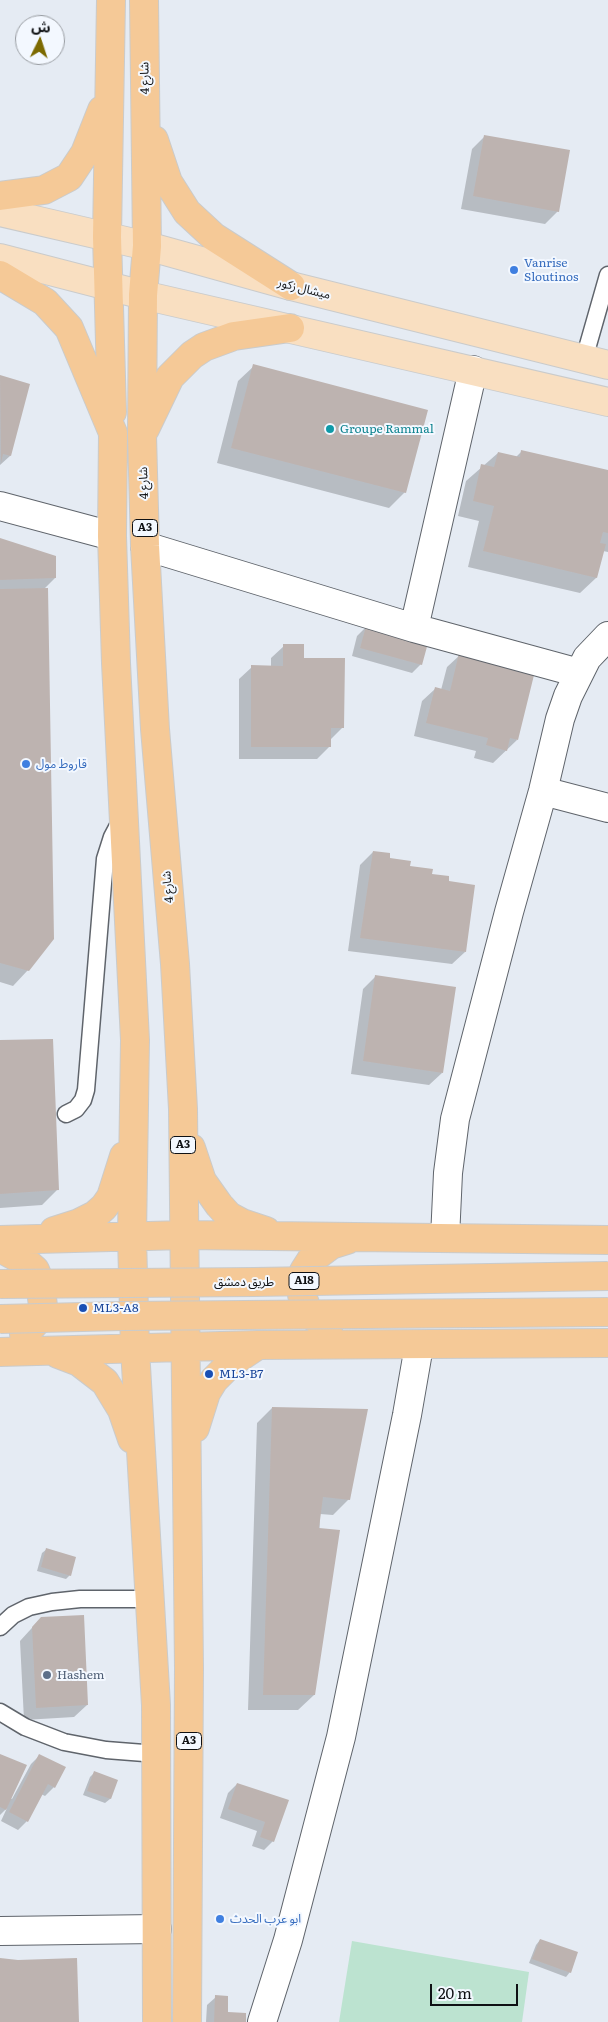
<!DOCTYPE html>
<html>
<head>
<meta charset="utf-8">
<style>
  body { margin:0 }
  #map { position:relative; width:608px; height:2022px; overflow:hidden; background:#e5ebf3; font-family:Literata,"Noto Sans Arabic",serif }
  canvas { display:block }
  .north { position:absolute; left:15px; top:15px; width:50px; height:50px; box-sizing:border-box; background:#f3f8ff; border:1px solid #989ca1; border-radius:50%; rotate:4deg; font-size:14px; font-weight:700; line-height:20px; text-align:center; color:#0f1114 }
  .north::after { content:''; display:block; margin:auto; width:18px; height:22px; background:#7c6a01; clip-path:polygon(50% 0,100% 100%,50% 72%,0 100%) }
  .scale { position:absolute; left:430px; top:1984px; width:88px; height:22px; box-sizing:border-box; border:2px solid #0f1114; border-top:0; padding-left:6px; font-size:15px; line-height:18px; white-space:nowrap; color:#0f1114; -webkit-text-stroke:4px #f3f8ff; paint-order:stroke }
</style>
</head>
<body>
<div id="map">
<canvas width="608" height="2022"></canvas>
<div class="north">ش</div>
<div class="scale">20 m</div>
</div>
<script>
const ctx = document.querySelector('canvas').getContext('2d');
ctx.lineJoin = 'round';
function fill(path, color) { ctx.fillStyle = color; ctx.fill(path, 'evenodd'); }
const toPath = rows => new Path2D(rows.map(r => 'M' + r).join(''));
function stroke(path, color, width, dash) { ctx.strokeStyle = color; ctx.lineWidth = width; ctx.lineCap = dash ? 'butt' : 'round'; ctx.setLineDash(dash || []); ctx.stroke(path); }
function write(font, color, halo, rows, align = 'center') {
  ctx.font = font + ' Literata,"Noto Sans Arabic",serif'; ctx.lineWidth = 4; ctx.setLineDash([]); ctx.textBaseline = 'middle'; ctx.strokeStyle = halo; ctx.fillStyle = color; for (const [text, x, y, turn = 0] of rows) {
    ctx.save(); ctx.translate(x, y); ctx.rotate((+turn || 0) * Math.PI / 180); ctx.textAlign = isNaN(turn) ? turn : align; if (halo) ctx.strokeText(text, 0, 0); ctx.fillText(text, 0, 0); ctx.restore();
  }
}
const green = toPath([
  [352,1941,529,1972,522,2022,339,2022]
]);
const shadow = toPath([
  [485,136,558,211,545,224,461,209,472,149],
  [254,366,405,492,389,508,217,463,238,381],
  [0,377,29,385,10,456,0,465],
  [522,451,608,479,608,552,603,551,596,578,580,593,468,567,479,521,458,516,466,481,498,453,516,457],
  [0,539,55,578,43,590,28,970,13,986,0,982],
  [366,627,421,664,412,673,352,656,357,636],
  [284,646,343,727,330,740,330,746,317,759,239,759,239,679,252,667,271,667,271,658],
  [460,655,517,740,493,763,474,758,476,751,414,736,422,701,435,689,441,690,447,667],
  [373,852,431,875,465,952,452,964,348,951,360,865],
  [376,976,442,1073,429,1085,351,1074,363,989],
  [0,1041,57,1190,42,1205,0,1208],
  [272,1408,349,1499,333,1515,320,1514,314,1695,298,1710,248,1710,257,1423],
  [47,1549,70,1575,66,1579,37,1571,42,1553],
  [41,1618,87,1705,74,1717,24,1720,20,1641],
  [0,1755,10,1798,12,1799,31,1764,40,1755,54,1787,45,1796,41,1794,27,1821,18,1830,1,1821,7,1808,0,1815],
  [94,1773,117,1781,110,1799,105,1803,83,1795,90,1777],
  [237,1784,287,1801,273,1841,264,1850,252,1846,257,1831,220,1818,228,1793],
  [540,1940,570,1972,566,1977,529,1963,536,1945],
  [216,1997,226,2013,245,2022,206,2022,207,2005]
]);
const building = toPath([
  [484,135,570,150,559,212,473,196],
  [253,364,428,410,406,493,231,448],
  [0,375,30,384,11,456,3,454,1,463],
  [521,450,608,470,608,533,603,532,600,543,606,544,597,578,483,551,494,506,473,501,481,464,494,467,498,452,520,457],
  [0,538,56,556,56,578,0,580],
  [48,588,54,939,29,971,0,963,0,589],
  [366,626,428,643,422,665,360,648],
  [283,644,304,644,304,658,345,658,344,728,331,728,331,747,251,747,251,665,283,666],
  [459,653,535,671,518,740,510,738,507,751,486,745,488,738,426,723,435,687,450,691],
  [373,851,390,853,390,858,411,861,410,866,433,869,432,874,449,876,449,881,475,885,466,952,360,938],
  [375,975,456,987,443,1073,363,1061],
  [53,1039,59,1190,0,1194,0,1040],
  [272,1407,368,1409,350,1500,323,1497,319,1528,340,1530,315,1695,263,1695],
  [46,1548,76,1557,71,1576,41,1567],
  [84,1615,88,1705,36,1708,32,1627,41,1617],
  [0,1754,27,1765,6,1810,0,1807],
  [39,1754,66,1767,55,1788,48,1784,28,1822,9,1812],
  [94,1771,118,1780,111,1799,87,1791],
  [237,1783,289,1800,274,1842,260,1837,265,1822,228,1809],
  [540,1939,578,1952,571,1973,532,1959],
  [0,1958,18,1960,77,1958,79,2022,0,2022],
  [215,1995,228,1996,228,2012,246,2013,246,2022,214,2022]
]);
const lane = toPath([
  [584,359,608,275],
  [66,1114,76,1109,83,1100,86,1090,105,859,112,837,121,820],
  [0,1627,13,1615,29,1607,52,1602,80,1599,151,1599],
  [0,1712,25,1727,64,1742,106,1750,157,1754]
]);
const street = toPath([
  [0,506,112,536],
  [145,546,414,628,579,673],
  [414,628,473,370],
  [543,791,608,808],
  [445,1238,448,1173,455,1119,509,912,543,791,560,719,568,696,587,658,608,636],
  [0,1931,157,1929],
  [262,2022,288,1940,341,1737,407,1415,419,1346]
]);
const primary = toPath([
  [0,212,147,246,291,286,608,365],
  [0,258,143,295,608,402]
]);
const highway = toPath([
  [111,0,107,237,112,412],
  [144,0,147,246,143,295,142,435,145,546,155,729,175,964,183,1109,189,1668,187,2022],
  [154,140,168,182,187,212,214,237,291,286],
  [0,196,44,190,69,177,85,153,102,110],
  [0,275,45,302,69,328,113,433,112,536,116,663,135,1040,132,1237,135,1349,156,1705,157,2022],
  [145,429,170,377,192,355,204,347,234,336,290,328],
  [191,1148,202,1181,219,1205,229,1216,242,1223,266,1231],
  [54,1231,79,1223,95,1215,104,1207,111,1197,124,1156],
  [0,1240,185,1235,608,1240],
  [0,1248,26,1262,35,1270,40,1282,43,1306,36,1322,24,1334],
  [328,1328,314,1317,306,1307,302,1295,302,1282,304,1271,311,1260,331,1245,347,1240],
  [0,1352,258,1345,608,1343],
  [58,1354,79,1362,105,1382,122,1410,132,1439],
  [195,1428,206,1393,214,1380,231,1363,258,1345]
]);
const highwayBridge = toPath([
  [0,1284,254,1282,608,1276],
  [0,1319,123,1316,608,1312]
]);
const markers = [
  [514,270,5,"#3f7fe0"],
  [330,429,5,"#0f9aa8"],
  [26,764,5,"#3f7fe0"],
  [83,1308,5,"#1a4fb4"],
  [209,1374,5,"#1a4fb4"],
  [47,1675,5,"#5c6f8a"],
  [220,1919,5,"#3f7fe0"]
];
const shields = [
  [145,528,25],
  [183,1145,25],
  [304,1281,30],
  [189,1741,25]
];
const shieldNames = [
  ["A3",145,528],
  ["A3",183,1145],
  ["A18",304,1281],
  ["A3",189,1741]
];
const streetNames = [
  ["شارع 4",145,78,-91],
  ["ميشال زكور",304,289,14],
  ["شارع 4",144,483,-92],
  ["شارع 4",168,887,-95],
  ["طريق دمشق",244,1282]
];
const shopNames = [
  ["Vanrise",524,263],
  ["Sloutinos",524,277],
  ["قاروط مول",36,764],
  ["ابو عرب الحدث",230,1919]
];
const cultureNames = [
  ["Groupe Rammal",340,429]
];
const transitNames = [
  ["ML3-A8",93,1308],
  ["ML3-B7",219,1374]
];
const serviceNames = [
  ["Hashem",57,1675]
];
fill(green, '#bce3d0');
fill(shadow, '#0003');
fill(building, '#bdb3b0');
stroke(lane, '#5f646b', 19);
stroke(street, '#5f646b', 30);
stroke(primary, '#cacbcb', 30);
stroke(highway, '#cacbcb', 30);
stroke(lane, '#fff', 16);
stroke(street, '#fff', 28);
stroke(primary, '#f9dfc1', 28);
stroke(highway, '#f5c997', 28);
stroke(highwayBridge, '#cacbcb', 30, []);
stroke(highwayBridge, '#f5c997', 28);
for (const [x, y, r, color] of markers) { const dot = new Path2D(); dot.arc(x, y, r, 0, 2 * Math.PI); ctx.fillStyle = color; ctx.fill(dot); stroke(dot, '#f3f8ff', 2); }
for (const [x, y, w] of shields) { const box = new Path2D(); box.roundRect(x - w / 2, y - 8.5, w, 17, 4); ctx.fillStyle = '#f3f8ff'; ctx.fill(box); stroke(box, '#0f1114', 1); }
write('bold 11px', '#0f1114', null, shieldNames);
write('12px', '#0f1114', '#f3f8ff', streetNames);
write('12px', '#366cbe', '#f3f8ff', shopNames, 'left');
write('12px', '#0d838f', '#f3f8ff', cultureNames, 'left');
write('12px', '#164399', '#f3f8ff', transitNames, 'left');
write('12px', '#4e5e75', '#f3f8ff', serviceNames, 'left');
</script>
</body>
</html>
